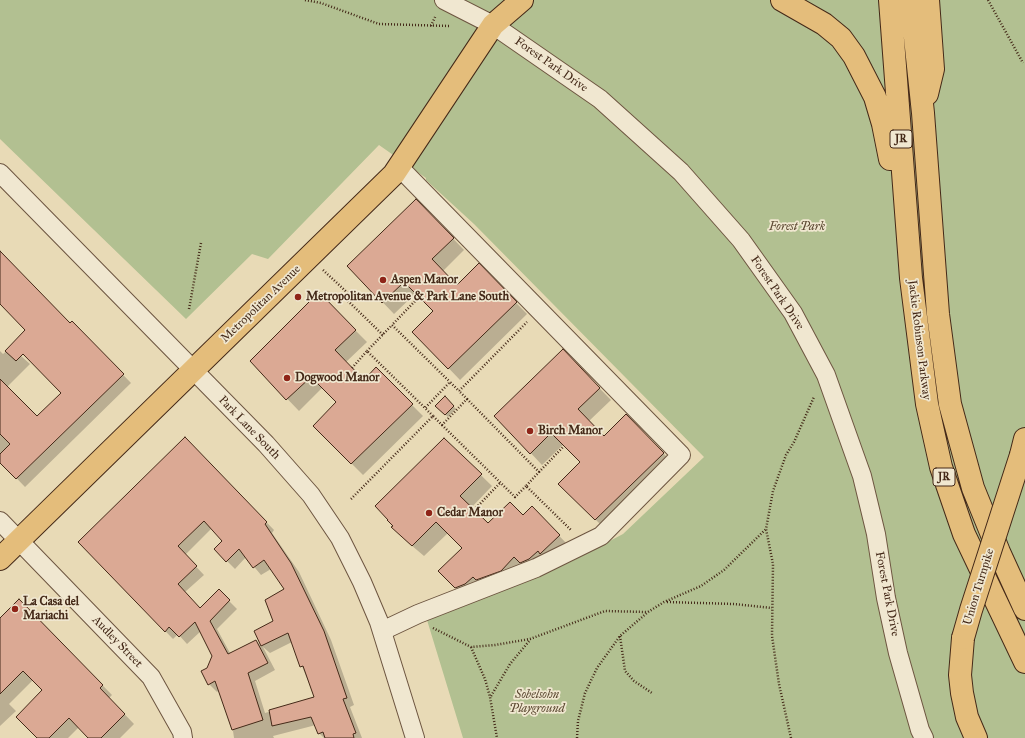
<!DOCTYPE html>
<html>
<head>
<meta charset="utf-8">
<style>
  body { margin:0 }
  canvas { display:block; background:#e8dab6 }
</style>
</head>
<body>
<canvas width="1025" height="738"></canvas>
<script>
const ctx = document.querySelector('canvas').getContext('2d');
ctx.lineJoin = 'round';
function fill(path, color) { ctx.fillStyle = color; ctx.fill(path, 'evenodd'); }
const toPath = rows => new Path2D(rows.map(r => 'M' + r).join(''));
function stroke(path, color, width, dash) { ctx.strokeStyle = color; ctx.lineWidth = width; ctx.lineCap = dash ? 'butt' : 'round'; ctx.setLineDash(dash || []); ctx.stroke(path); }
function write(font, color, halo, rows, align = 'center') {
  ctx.font = font + ' "IM FELL Great Primer",serif'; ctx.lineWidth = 3.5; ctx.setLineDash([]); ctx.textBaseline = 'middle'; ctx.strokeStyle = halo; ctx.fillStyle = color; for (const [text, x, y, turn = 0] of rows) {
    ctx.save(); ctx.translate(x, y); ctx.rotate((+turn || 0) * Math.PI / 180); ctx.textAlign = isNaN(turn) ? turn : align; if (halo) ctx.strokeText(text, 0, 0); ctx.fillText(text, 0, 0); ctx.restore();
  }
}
const green = toPath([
  [0,0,1025,0,1025,738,463,738,427,620,568,563,623,534,704,457,474,224,426,180,426,178,379,145,268,259,252,254,186,319,0,139]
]);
const shadow = toPath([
  [416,200,464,250,443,271,457,286,479,265,527,314,460,380,414,332,434,311,416,293,394,314,348,266],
  [0,251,70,324,72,322,131,383,25,487,0,461,0,351,3,354,11,347,30,364,7,387,37,418,62,393,57,360,0,302],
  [319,294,367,342,346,362,364,381,376,369,423,416,363,475,314,426,337,402,323,387,299,411,251,361],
  [563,351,611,400,589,421,604,437,626,416,675,465,607,531,560,484,582,462,564,444,542,465,496,416],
  [445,397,456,409,448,417,436,406],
  [185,438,274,530,272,533,299,572,331,640,354,705,350,707,362,738,324,738,319,733,316,725,273,736,274,738,234,738,232,724,219,690,217,692,209,684,208,669,213,656,201,631,187,644,178,634,173,639,79,542],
  [212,528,223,541,215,549,235,569,246,557,261,575,271,569,285,590,274,622,255,632,262,647,256,641,230,653,217,629,237,609,219,591,200,609,185,592,204,575,185,555],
  [292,642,315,698,265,713,255,681,275,670,263,647,270,653],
  [444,439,492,486,471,508,488,525,523,517,532,508,570,547,467,599,439,571,463,548,448,533,424,556,404,539],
  [19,600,112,695,109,698,134,724,120,738,89,738,79,727,68,738,38,738,43,690,33,680,9,704,16,711,0,726,0,619]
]);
const building = toPath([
  [416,199,454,238,432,259,457,285,479,263,517,302,448,369,412,332,433,311,404,282,382,303,347,266,416,199],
  [0,251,70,323,72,321,124,374,16,479,0,463,0,454,10,444,0,434,0,379,37,416,61,393,23,354,16,361,5,351,25,330,0,304,0,251],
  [319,292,356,330,335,350,364,380,376,367,413,404,351,464,313,426,336,402,311,377,286,400,250,361,319,292],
  [563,349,600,388,578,409,604,436,626,414,664,453,595,520,558,484,580,462,551,433,530,454,494,416,563,349],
  [445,396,454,406,445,415,435,406,445,396],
  [185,437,267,522,265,524,291,563,324,631,347,698,343,699,356,733,353,734,354,738,325,738,323,732,318,734,311,717,272,726,269,710,314,697,303,666,300,667,288,633,261,646,254,631,273,621,265,600,284,589,264,560,253,568,239,549,226,562,214,549,222,541,204,521,178,546,197,566,178,584,200,608,219,589,230,600,210,621,228,654,256,640,268,663,248,673,263,720,232,730,215,681,208,685,201,671,207,668,212,656,195,622,179,637,169,627,165,632,78,542,185,437],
  [444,438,482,474,460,496,488,523,510,502,523,515,532,506,560,535,540,554,538,551,529,559,520,563,514,557,501,571,476,580,473,577,465,584,455,588,438,571,462,548,436,522,412,546,391,527,393,526,387,520,388,520,375,506,444,438],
  [19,599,103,685,100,688,125,714,101,738,88,738,69,718,49,738,37,738,16,717,42,690,23,671,0,694,0,618,19,599]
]);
const path = toPath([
  [305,0,321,3,379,24,450,26],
  [988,0,1023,63],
  [431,26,436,15],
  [323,270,351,296,347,300,383,335],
  [419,297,392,325,450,382],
  [189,309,201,243],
  [367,351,392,325],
  [352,368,367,351,425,408],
  [467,399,539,472,526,486,572,531],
  [433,416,425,408,450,382,459,391],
  [442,425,515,497,527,485],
  [539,472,564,446],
  [351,499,433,416,442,425,467,399,459,391,527,322],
  [474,510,500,483],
  [667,602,734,604,772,608],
  [433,628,471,647,495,645,530,639,605,611,647,612],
  [620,636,625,671,634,681,652,693],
  [471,647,485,679,490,697,497,738],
  [491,696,510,664,530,640],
  [577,738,578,721,585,693,597,668,620,636,648,612,664,602,701,586,724,570,766,529],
  [791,738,779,684,772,636,773,564,766,529,773,491,786,455,794,442,814,397]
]);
const minor = toPath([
  [444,0,493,25,600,99,681,172,741,240,793,313,826,375,862,476,876,534,886,598,898,653,920,730,924,738],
  [0,173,266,444,311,495,340,538,362,582,379,622,415,738],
  [0,521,151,677,182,732,183,738],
  [382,631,418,614,536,568,601,536,681,455,398,166]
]);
const major = toPath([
  [1021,455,1025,439],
  [0,559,394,174,493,25,522,0],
  [963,638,960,675,962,693,967,717,976,738]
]);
const highway = toPath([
  [782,0,824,24,841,38,854,56,875,97,883,124,890,159],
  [890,0,911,278,927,404,941,467,964,534,1025,662],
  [911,0,923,113,938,314,950,404,973,488,999,552,1025,609],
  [927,94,933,69,928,0]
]);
const majorBridge = toPath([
  [963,638,971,610,1021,455]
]);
const markers = [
  [383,280,4,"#8f2418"],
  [298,297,4,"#8f2418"],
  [287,378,4,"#8f2418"],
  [530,431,4,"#8f2418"],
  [429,513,4,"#8f2418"],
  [15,609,4,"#8f2418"]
];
const shields = [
  [901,139,22],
  [944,477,22]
];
const shieldNames = [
  ["JR",901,139],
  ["JR",944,477]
];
const streetNames = [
  ["Forest Park Drive",551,65,35],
  ["Forest Park Drive",777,293,56],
  ["Metropolitan Avenue",261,304,-44],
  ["Jackie Robinson Parkway",919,340,83],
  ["Park Lane South",249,428,46],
  ["Union Turnpike",979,587,-73],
  ["Forest Park Drive",887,594,79],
  ["Audley Street",117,642,46]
];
const parkNames = [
  ["Forest Park",797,227],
  ["Sobelsohn",537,695],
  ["Playground",537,709]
];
const poiNames = [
  ["Aspen Manor",391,280],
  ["Metropolitan Avenue & Park Lane South",306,297],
  ["Dogwood Manor",295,378],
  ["Birch Manor",538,431],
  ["Cedar Manor",437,513],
  ["La Casa del",23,602],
  ["Mariachi",23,616]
];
fill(green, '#b2c091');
fill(shadow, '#0003');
fill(building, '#dba994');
stroke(building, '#442918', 1);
stroke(minor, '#6d5540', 20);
stroke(major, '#442918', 24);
stroke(highway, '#442918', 24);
stroke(path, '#442918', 2.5, [1, 2]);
stroke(minor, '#f0e7d0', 18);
stroke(major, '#e4bd7b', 22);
stroke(highway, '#e4bd7b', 22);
stroke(majorBridge, '#442918', 24, []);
stroke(majorBridge, '#e4bd7b', 22);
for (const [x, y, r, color] of markers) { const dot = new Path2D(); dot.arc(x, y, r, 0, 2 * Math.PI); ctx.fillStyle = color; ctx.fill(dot); stroke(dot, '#f0e7d0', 1.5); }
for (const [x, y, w] of shields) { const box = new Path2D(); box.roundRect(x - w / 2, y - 9, w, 18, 3); ctx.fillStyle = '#f0e7d0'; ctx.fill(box); stroke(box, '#442918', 1); }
write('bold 11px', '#442918', null, shieldNames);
write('12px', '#442918', '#f0e7d0', streetNames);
write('italic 12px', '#5a4730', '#f0e7d0', parkNames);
write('bold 12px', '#442918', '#f0e7d0', poiNames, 'left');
</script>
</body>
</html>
